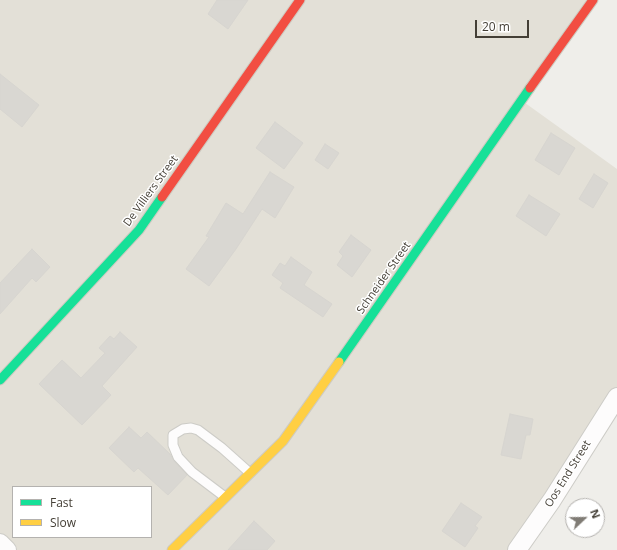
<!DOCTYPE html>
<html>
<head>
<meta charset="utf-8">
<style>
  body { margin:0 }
  #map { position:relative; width:617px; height:550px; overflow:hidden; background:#efeeea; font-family:"Open Sans",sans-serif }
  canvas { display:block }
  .legend { position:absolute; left:12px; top:486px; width:140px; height:52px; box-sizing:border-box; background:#fff; border:1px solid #b4b2af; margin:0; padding:5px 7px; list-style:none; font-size:12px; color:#443f36 }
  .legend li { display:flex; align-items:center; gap:8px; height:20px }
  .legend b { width:20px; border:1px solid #b4b2af }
  .north { position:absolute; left:565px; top:498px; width:40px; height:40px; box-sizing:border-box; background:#fff; border:1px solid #b4b2af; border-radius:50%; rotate:68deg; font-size:11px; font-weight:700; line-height:16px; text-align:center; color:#443f36 }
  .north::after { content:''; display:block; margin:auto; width:14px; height:18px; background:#807c75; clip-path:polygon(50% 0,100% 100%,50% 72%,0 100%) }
  .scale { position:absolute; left:475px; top:20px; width:54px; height:18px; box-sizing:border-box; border:2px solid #443f36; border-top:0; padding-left:5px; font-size:12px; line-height:14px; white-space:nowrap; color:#443f36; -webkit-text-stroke:3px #fff; paint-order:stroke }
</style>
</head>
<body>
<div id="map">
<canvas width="617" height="550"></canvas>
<ul class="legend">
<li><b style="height:5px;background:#16e098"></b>Fast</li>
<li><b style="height:5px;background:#ffcf43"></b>Slow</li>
</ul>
<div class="north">N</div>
<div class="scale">20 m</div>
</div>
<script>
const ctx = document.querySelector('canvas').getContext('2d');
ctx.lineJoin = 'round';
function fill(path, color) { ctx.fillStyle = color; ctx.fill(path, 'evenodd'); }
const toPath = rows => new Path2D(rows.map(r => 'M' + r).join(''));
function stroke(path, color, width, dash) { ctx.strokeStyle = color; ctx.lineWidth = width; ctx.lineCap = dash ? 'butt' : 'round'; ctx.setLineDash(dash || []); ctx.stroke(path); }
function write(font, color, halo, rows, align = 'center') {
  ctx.font = font + ' "Open Sans",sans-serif'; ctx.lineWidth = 3; ctx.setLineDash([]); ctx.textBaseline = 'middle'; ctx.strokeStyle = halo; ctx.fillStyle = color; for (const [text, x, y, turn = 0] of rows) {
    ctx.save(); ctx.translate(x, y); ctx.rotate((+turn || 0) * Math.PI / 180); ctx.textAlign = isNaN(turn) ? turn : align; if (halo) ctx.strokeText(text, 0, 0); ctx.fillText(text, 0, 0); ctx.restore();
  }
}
const residential = toPath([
  [0,0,591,0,521,100,617,169,617,396,516,550,0,550],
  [13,487,151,487,151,537,13,537]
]);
const building = toPath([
  [217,0,248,0,228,29,208,14,217,0],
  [0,74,39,105,22,127,0,109,0,74],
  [275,122,303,143,284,169,256,148,275,122],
  [551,133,575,148,559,175,535,160,551,133],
  [325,144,339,153,328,169,315,160,325,144],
  [270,172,294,187,275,218,262,209,236,249,209,286,186,269,209,237,206,236,226,203,243,214,270,172],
  [594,174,608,183,593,208,579,199,594,174],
  [529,195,560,214,546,236,516,216,529,195],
  [351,235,371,250,352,277,337,265,343,256,339,252,351,235],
  [32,249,50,267,36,282,32,278,0,314,0,283,32,249],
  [291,257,312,272,304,285,332,304,323,317,280,288,283,283,272,275,280,263,285,266,291,257],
  [120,332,137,347,102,386,111,395,82,425,39,384,62,360,81,378,105,353,99,348,110,336,114,339,120,332],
  [510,414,533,419,530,435,526,435,521,459,501,455,510,414],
  [129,427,141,438,147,432,170,454,174,461,187,475,168,495,138,468,134,472,109,448,129,427],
  [461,503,482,517,475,526,478,528,465,547,442,531,461,503],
  [254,521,275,541,267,550,228,550,254,521]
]);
const lane = toPath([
  [225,497,192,472,178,457,173,445,173,435,183,429,191,428,198,430,222,448,250,473]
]);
const street = toPath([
  [0,543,7,550],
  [517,550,552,500,617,397]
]);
const fast = toPath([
  [339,362,530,88],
  [0,380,139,230,162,197]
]);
const slow = toPath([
  [172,550,283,441,339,362]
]);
const jam = toPath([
  [530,88,593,0],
  [162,197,300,0]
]);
const streetNames = [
  ["De Villiers Street",151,191,-54],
  ["Schneider Street",384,278,-55],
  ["Oos End Street",568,474,-58]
];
fill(residential, '#e3e0d7');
fill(building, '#d9d7d2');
stroke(building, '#d7d5d0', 1);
stroke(lane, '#cdccc7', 11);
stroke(street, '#cdccc7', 20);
stroke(fast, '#cecbc1', 11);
stroke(slow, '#cecbc1', 11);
stroke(jam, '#cecbc1', 11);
stroke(lane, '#fdfcfc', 9);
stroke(street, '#fdfcfc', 18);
stroke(fast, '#16e098', 9);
stroke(slow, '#ffcf43', 9);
stroke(jam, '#f24e42', 9);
write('11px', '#443f36', '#fff', streetNames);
</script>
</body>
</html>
